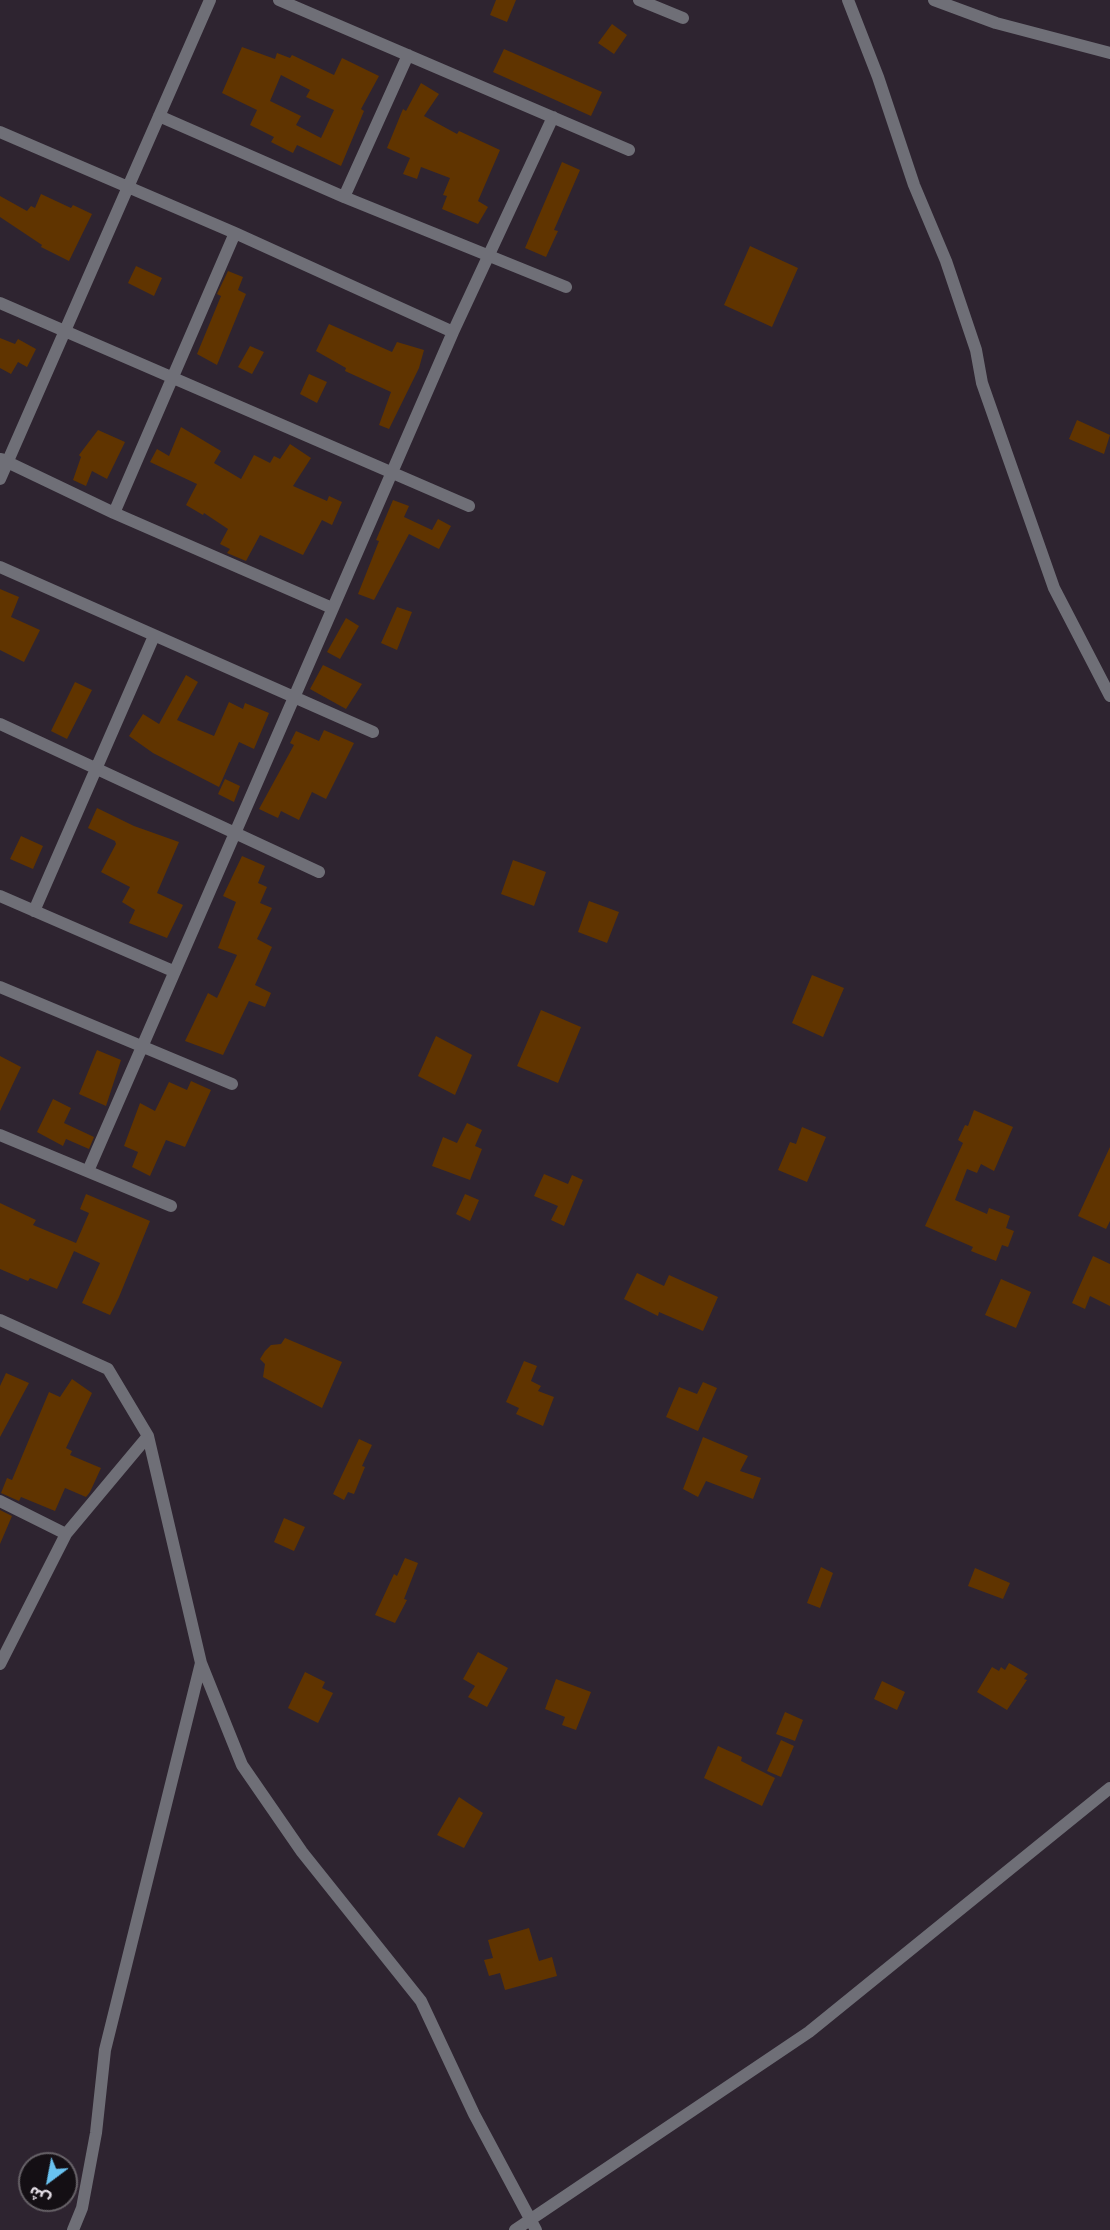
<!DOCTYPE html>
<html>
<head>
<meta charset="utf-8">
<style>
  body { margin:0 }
  #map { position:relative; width:1110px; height:2230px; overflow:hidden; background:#2e2430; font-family:"Alegreya Sans","Noto Sans Arabic",sans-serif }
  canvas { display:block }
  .north { position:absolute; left:18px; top:2152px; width:60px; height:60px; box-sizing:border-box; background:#140f14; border:2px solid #676268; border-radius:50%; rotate:212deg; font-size:16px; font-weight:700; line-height:24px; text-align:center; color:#e4dee6 }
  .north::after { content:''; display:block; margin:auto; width:21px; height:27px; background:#69c3f1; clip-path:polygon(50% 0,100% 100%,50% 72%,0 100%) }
</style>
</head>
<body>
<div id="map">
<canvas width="1110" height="2230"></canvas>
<div class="north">ش</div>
</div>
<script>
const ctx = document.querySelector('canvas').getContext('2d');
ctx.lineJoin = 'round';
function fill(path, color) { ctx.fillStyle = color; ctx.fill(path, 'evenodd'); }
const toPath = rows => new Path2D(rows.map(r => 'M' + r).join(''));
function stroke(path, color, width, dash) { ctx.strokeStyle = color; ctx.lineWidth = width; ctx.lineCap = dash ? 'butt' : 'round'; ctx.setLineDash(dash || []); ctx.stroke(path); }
const building = toPath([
  [496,0,516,0,507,22,490,15],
  [612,24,627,35,614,54,598,43],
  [242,47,275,59,277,53,290,58,292,55,334,75,342,58,379,76,361,109,364,111,341,166,297,145,293,153,271,142,274,137,250,125,257,110,222,93],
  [281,75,310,90,306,97,334,110,321,138,296,125,301,116,270,101],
  [504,49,602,92,591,116,493,72],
  [421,83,439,94,424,116,457,134,459,131,500,150,478,201,488,207,478,224,442,209,447,196,443,195,450,178,421,167,417,179,403,174,410,158,387,148,403,109,406,111],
  [562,162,580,170,554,230,558,231,546,257,525,248],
  [41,194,71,208,73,205,92,214,69,261,41,247,42,245,0,217,0,196,27,211,31,206,35,208],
  [750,246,798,268,772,327,724,305],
  [136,266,162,278,154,296,128,283],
  [228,271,243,277,238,290,246,294,217,365,197,354,221,296,217,294],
  [329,324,392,352,397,342,424,350,419,368,389,429,379,425,391,392,345,371,346,368,316,351],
  [0,338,15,344,18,339,36,349,27,367,18,362,11,374,0,368],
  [250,346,264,352,252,374,238,367],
  [309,374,327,382,317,403,300,394],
  [1077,420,1110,435,1104,454,1069,439],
  [181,427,221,451,214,463,241,479,254,455,270,463,274,456,280,459,290,444,311,458,293,486,327,501,329,496,342,502,332,525,322,520,303,555,260,535,246,561,227,553,230,549,220,544,228,529,204,513,203,515,186,505,197,484,150,462,157,449,169,456],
  [98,430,125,442,107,479,92,471,86,486,73,480,81,457,79,455],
  [393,500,409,506,404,517,432,530,438,519,451,526,439,549,409,534,374,600,358,594,379,541,376,540],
  [0,589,19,597,11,617,40,630,24,662,0,650],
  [397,607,412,612,397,650,381,643],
  [346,618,359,626,340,659,327,652],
  [323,665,362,684,346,709,310,689],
  [186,675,198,682,177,720,214,736,229,702,243,709,245,703,269,713,254,749,239,742,219,787,153,753,129,736,143,714,159,724],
  [75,682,92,690,67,739,51,731],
  [324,730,354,743,326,799,312,792,299,820,281,811,278,818,259,809,294,745,290,743,296,731,319,741],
  [225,779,240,786,234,802,218,794],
  [97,808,134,826,179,842,157,893,183,905,167,938,129,923,135,910,122,902,130,887,101,872,116,844,115,841,88,828],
  [21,836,43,846,33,869,10,859],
  [242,856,265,866,258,883,267,887,260,903,272,908,257,939,272,947,255,985,271,993,265,1007,249,1001,223,1055,185,1041,208,993,217,998,237,955,218,948,236,902,223,896],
  [513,860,546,872,534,906,501,894],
  [589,901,619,912,607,943,578,932],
  [812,975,844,988,823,1037,792,1023],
  [541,1010,581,1027,558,1083,517,1066],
  [436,1036,472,1055,455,1095,418,1076],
  [97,1050,121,1060,106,1106,79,1094],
  [0,1056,21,1067,0,1111],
  [191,1081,211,1090,185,1147,166,1140,150,1176,132,1167,138,1152,124,1146,140,1103,155,1111,169,1082,187,1090],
  [53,1099,71,1108,64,1123,94,1137,89,1149,66,1139,63,1146,37,1132],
  [974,1110,1013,1127,994,1171,981,1164,977,1173,967,1169,955,1200,987,1214,989,1208,1010,1216,1006,1228,1014,1231,1008,1247,1002,1245,996,1261,971,1251,973,1247,925,1226,963,1143,958,1140,965,1125,968,1126],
  [467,1123,482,1130,475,1146,482,1149,470,1180,432,1166,443,1137,457,1143],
  [802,1127,826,1137,807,1182,778,1170,790,1142,796,1144],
  [1110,1147,1110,1221,1106,1229,1078,1216],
  [544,1174,568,1184,572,1175,583,1180,564,1226,551,1220,558,1206,534,1196],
  [86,1194,150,1221,119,1297,110,1315,82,1303,100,1263,74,1251,57,1289,30,1278,28,1281,0,1269,0,1203,36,1220,33,1225,76,1243,89,1213,80,1209],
  [465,1194,479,1200,470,1221,456,1214],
  [1093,1256,1110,1264,1110,1306,1090,1296,1085,1309,1072,1303],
  [637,1273,664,1286,669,1275,718,1297,703,1331,659,1312,658,1316,624,1299],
  [1001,1279,1031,1292,1016,1328,985,1315],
  [285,1338,342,1362,322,1408,263,1377,265,1364,260,1359,265,1351,271,1345,281,1344],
  [524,1361,537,1366,531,1381,541,1386,538,1391,554,1397,543,1426,516,1414,519,1408,506,1402],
  [6,1373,29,1383,0,1437,0,1386],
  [72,1379,92,1393,66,1448,72,1451,70,1455,101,1468,90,1492,86,1497,65,1488,55,1511,21,1497,19,1501,1,1493,7,1478,12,1480,49,1392,60,1397],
  [703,1382,717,1388,698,1431,666,1417,679,1387,697,1394],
  [703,1437,748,1456,740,1471,761,1478,753,1499,706,1481,698,1497,683,1489],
  [359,1439,372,1445,362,1466,365,1467,354,1494,348,1492,344,1500,333,1494],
  [0,1510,12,1516,0,1544],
  [284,1518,305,1527,294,1551,274,1542],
  [405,1558,418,1563,404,1599,407,1600,395,1623,375,1615,394,1574,397,1576],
  [821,1567,833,1573,820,1608,807,1603],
  [975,1568,1010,1583,1003,1599,968,1586],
  [478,1652,508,1668,487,1707,468,1697,475,1686,463,1679],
  [1009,1663,1028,1674,1024,1679,1027,1680,1007,1710,977,1692,992,1667,999,1671,1001,1667,1005,1670],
  [305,1672,325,1682,322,1688,333,1693,318,1723,288,1708],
  [556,1679,591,1692,576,1730,562,1725,565,1717,545,1709],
  [882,1681,905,1692,897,1710,874,1699],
  [785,1712,803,1720,795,1741,776,1734],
  [781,1740,794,1746,781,1777,767,1771],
  [718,1746,742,1757,741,1761,775,1778,762,1806,704,1778],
  [459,1797,483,1813,464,1848,437,1835],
  [529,1928,539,1961,552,1957,557,1976,505,1990,500,1973,489,1976,484,1960,493,1958,488,1940]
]);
const street = toPath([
  [279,0,629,150],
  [639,0,683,18],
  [848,0,878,77,914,185,946,261,976,350,982,383,1054,588,1110,696],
  [934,0,996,23,1110,53],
  [159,116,344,197,566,287],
  [0,132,235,233,453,332],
  [344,197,408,55],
  [0,303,469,506],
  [1,459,114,513,332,608],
  [0,479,210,0],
  [114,513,235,233],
  [0,567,373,732],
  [0,724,319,872],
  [0,896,173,971],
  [34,911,154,636],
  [0,987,232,1084],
  [0,1135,171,1206],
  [88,1171,453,332,553,117],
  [0,1320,108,1369,148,1436,201,1663,242,1765,302,1852,421,2001,474,2114,536,2230],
  [0,1501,66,1534],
  [0,1664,66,1534,148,1436],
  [73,2230,82,2208,96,2133,105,2050,201,1663],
  [515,2230,809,2032,1110,1788]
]);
fill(building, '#603400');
stroke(street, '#6f6f77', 12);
</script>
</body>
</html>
